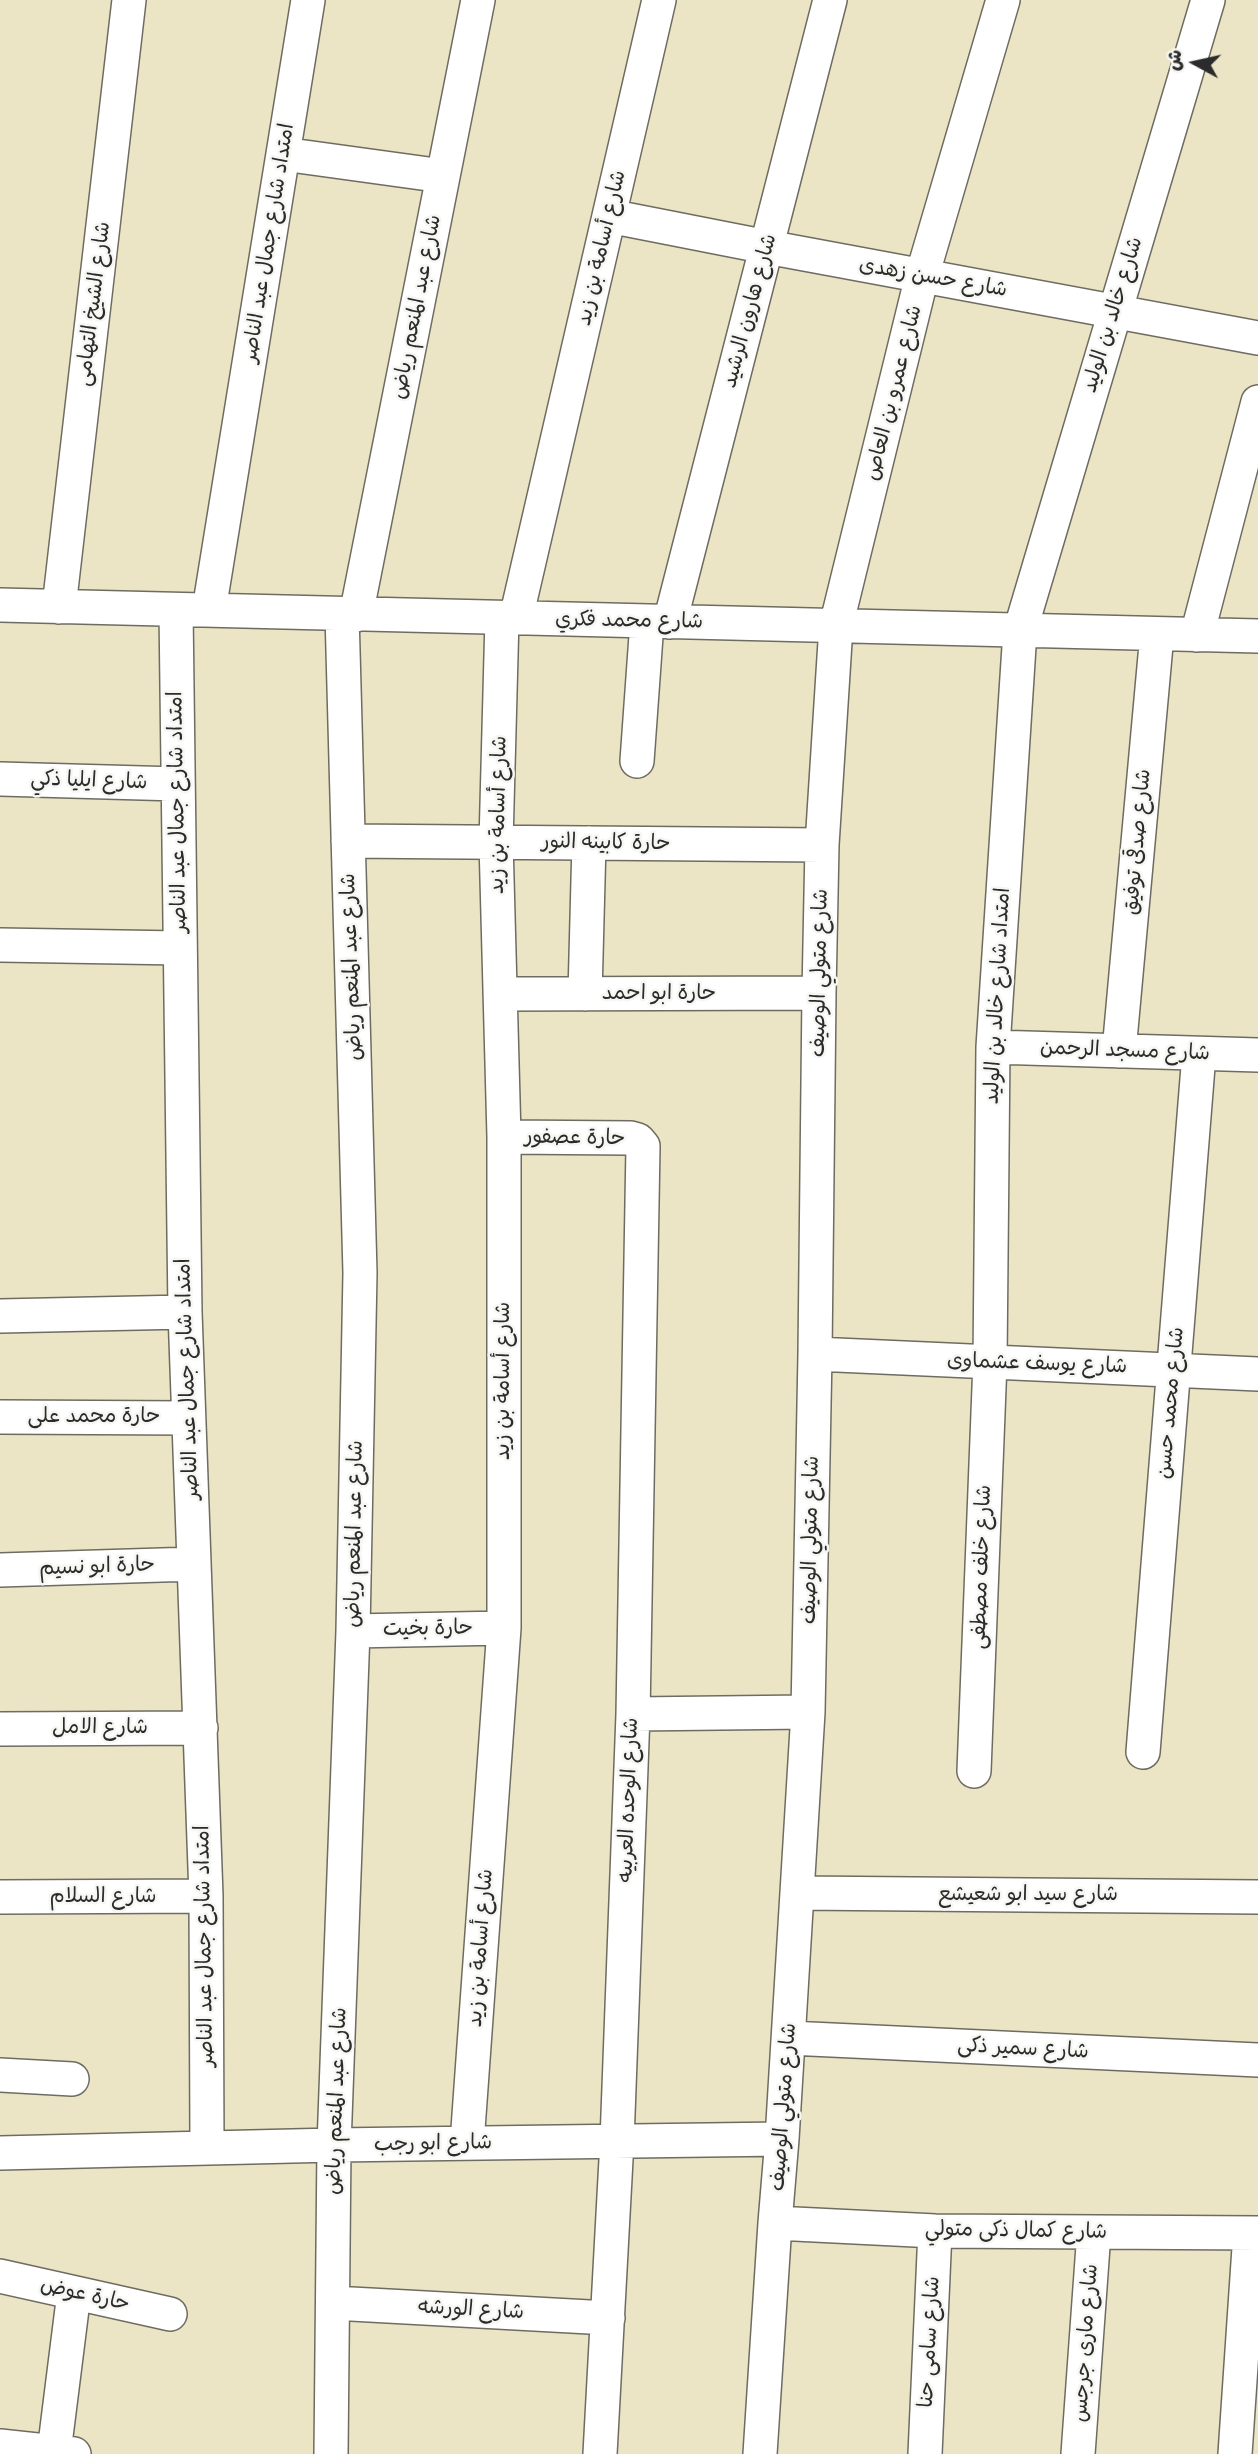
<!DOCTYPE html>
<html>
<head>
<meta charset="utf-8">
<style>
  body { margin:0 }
  #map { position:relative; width:1258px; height:2454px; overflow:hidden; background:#ebe4c5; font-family:Sriracha,"Playpen Sans Arabic",sans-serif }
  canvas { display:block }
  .north { position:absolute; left:1160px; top:28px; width:70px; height:70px; -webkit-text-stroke:5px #f6f6f2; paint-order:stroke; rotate:278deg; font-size:19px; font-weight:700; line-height:28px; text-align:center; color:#2b2b2b }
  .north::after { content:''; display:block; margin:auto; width:24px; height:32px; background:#2b2b2b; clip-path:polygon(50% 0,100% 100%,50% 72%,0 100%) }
</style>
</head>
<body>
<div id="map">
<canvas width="1258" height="2454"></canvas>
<div class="north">ش</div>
</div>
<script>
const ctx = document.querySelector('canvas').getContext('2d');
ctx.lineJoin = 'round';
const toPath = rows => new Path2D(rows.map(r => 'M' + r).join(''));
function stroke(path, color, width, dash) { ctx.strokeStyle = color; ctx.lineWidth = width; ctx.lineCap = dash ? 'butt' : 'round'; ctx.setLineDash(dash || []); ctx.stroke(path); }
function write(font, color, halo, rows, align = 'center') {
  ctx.font = font + ' Sriracha,"Playpen Sans Arabic",sans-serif'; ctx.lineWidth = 5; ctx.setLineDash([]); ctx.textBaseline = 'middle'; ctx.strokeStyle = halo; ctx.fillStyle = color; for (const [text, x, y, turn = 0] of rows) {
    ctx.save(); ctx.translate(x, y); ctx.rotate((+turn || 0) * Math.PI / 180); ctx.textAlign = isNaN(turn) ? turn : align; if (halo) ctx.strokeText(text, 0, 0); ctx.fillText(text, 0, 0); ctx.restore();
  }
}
const minor = toPath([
  [283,154,443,176],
  [609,216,767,247,1258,338],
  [0,605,1258,636],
  [59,607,129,0],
  [176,610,185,1312,206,1896,207,2148],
  [209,610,308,0],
  [356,615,478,0],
  [516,618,659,0],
  [670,622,830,0],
  [1197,635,1258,402],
  [637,761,647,622],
  [0,779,178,784],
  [348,841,822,845],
  [0,945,180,948],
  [500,994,819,993],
  [585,994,589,843],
  [993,1047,1258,1055],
  [1119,1051,1157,634],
  [504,1137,631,1138,638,1140,643,1146,633,1714,617,2141,600,2454],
  [0,1316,185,1312],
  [815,1354,1258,1374],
  [0,1417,188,1418],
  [0,1570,194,1564],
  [353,1631,504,1628],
  [633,1714,808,1712],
  [0,1729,201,1728],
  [1143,1752,1199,1054],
  [974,1771,990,1362,993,1047,1020,631,1208,0],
  [798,1893,1258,1897],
  [0,1897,206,1896],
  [789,2038,1258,2060],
  [0,2075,72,2079],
  [467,2143,504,1628,504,1137,496,842,502,618],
  [0,2153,334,2145,782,2139],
  [775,2223,935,2231,1258,2233],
  [0,2276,170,2314],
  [333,2303,608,2318],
  [0,2446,74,2454],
  [54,2452,74,2293],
  [331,2454,334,2145,353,1631,360,1273,342,614],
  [760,2454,775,2223,782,2139,808,1712,815,1354,819,993,822,845,836,626,922,276,1003,0],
  [925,2454,935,2231],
  [1078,2454,1094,2232],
  [1235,2454,1250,2233]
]);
const streetNames = [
  ["امتداد شارع جمال عبد الناصر",269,243,-81],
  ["شارع أسامة بن زيد",602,248,-77],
  ["شارع حسن زهدى",933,278,10],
  ["شارع الشيخ التهامى",94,304,-83],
  ["شارع عبد المنعم رياض",417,307,-79],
  ["شارع هارون الرشيد",750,311,-75],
  ["شارع خالد بن الوليد",1113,315,-73],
  ["شارع عمرو بن العاص",894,393,-76],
  ["شارع محمد فكري",629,621,1],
  ["شارع ايليا ذكي",89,781,2],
  ["امتداد شارع جمال عبد الناصر",178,812,-91],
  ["شارع أسامة بن زيد",499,815,-89],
  ["شارع صدقى توفيق",1138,842,-85],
  ["حارة كابينه النور",606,843,1],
  ["شارع عبد المنعم رياض",352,967,-92],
  ["شارع متولي الوصيف",820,973,-89],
  ["حارة ابو احمد",659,994],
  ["امتداد شارع خالد بن الوليد",998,996,-87],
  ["شارع مسجد الرحمن",1125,1051,2],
  ["حارة عصفور",575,1138,1],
  ["شارع يوسف عشماوى",1037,1364,2],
  ["امتداد شارع جمال عبد الناصر",188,1379,-92],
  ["شارع أسامة بن زيد",504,1381,-90],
  ["شارع محمد حسن",1171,1403,-85],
  ["حارة محمد على",94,1417],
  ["شارع عبد المنعم رياض",355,1534,-89],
  ["شارع متولي الوصيف",811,1540,-89],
  ["حارة ابو نسيم",97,1567,-2],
  ["شارع خلف مصطفى",982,1567,-88],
  ["حارة بخيت",428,1629,-1],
  ["شارع الامل",100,1728],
  ["شارع الوحده العربيه",629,1800,-88],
  ["شارع سيد ابو شعيشع",1028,1895],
  ["شارع السلام",103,1897],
  ["امتداد شارع جمال عبد الناصر",205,1946,-91],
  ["شارع أسامة بن زيد",481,1948,-86],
  ["شارع سمير ذكى",1023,2049,3],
  ["شارع عبد المنعم رياض",337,2101,-88],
  ["شارع متولي الوصيف",784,2107,-86],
  ["شارع ابو رجب",433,2144,-1],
  ["شارع كمال ذكى متولي",1016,2231,1],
  ["حارة عوض",85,2295,13],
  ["شارع الورشه",471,2310,3],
  ["شارع سامى حنا",930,2342,-87],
  ["شارع مارى جرجس",1086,2343,-86]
];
stroke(minor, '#6e6c61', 36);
stroke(minor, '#fff', 33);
write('21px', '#2b2b2b', '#f6f6f2', streetNames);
</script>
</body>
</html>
